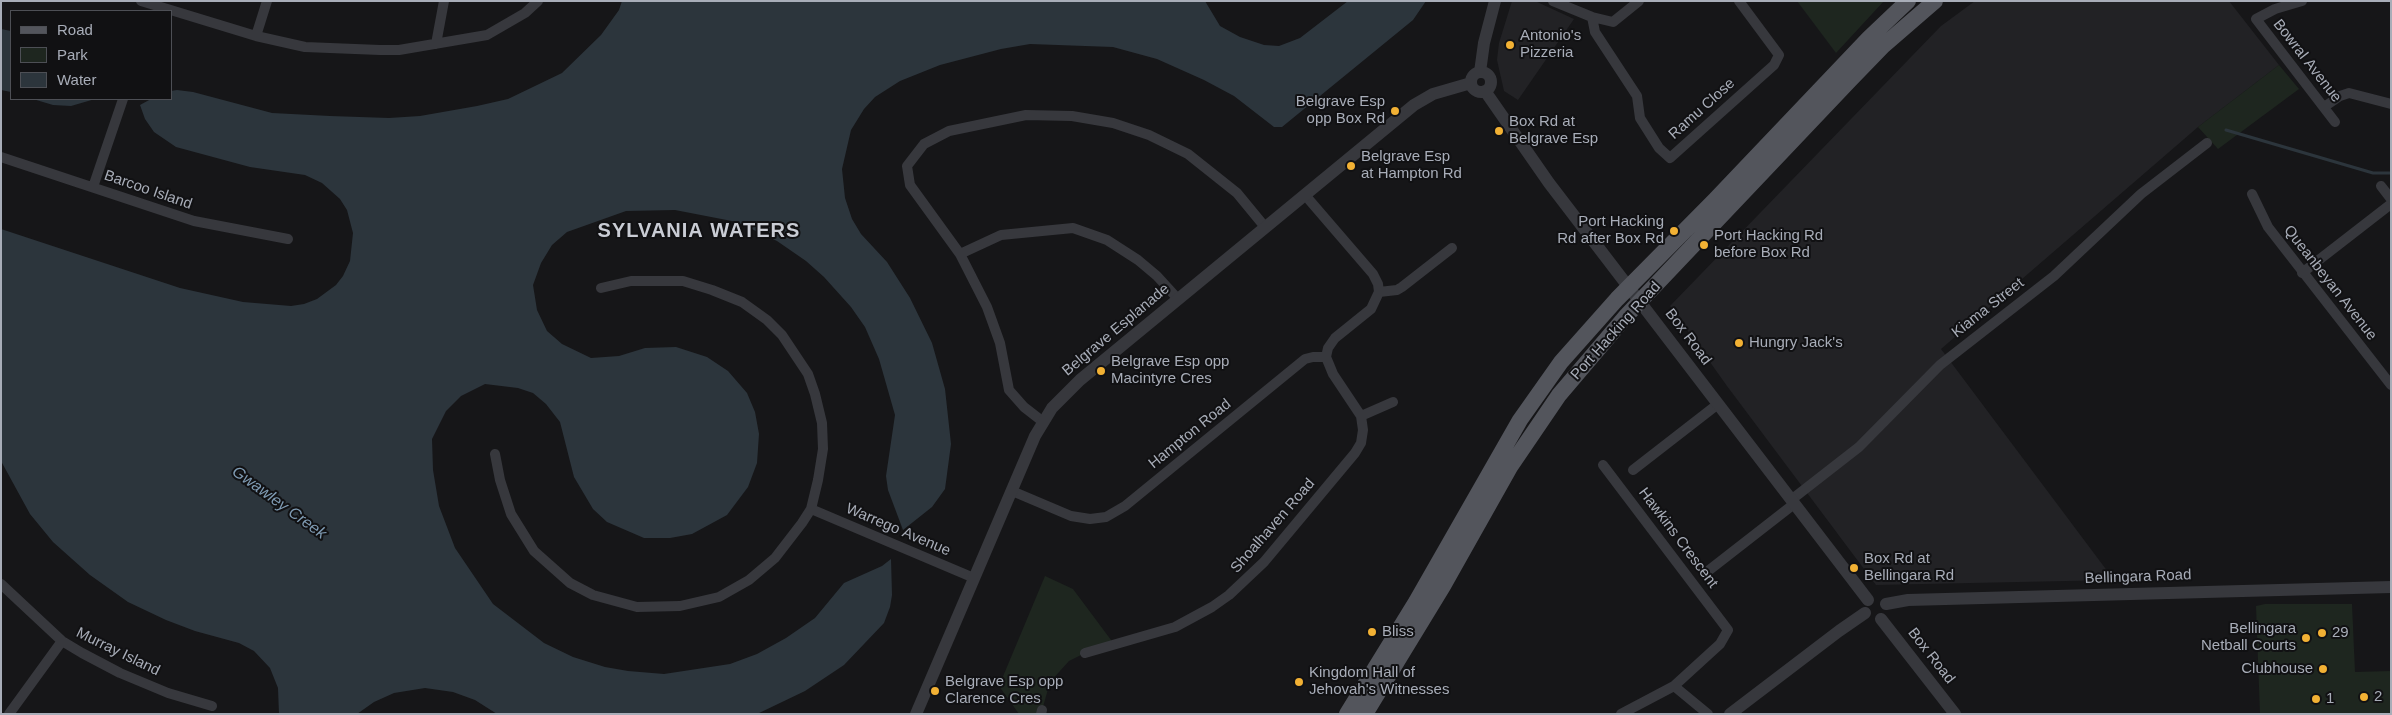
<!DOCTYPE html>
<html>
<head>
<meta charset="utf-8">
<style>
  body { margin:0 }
  #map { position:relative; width:2392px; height:715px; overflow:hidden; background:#161618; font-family:Helvetica,sans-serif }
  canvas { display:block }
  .frame { position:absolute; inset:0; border:2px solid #a8adb8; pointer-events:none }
  .legend { position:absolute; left:10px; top:10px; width:162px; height:90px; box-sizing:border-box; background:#111113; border:1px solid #4d4f55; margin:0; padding:6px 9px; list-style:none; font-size:15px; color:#a8adb8 }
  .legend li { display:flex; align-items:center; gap:10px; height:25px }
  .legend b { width:25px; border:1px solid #4d4f55 }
</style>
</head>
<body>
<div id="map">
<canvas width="2392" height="715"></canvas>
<div class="frame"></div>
<ul class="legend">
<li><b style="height:6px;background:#53555c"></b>Road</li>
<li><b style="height:14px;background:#1e261f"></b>Park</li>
<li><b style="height:14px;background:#2c353c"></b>Water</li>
</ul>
</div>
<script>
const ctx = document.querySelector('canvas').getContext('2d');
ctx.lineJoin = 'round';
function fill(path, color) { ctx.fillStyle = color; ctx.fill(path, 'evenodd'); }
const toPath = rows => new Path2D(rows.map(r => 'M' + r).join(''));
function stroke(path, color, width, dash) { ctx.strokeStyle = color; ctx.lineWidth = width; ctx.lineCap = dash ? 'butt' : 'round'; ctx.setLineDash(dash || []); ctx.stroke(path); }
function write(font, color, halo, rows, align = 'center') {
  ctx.font = font + ' Helvetica,sans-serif'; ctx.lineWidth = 4; ctx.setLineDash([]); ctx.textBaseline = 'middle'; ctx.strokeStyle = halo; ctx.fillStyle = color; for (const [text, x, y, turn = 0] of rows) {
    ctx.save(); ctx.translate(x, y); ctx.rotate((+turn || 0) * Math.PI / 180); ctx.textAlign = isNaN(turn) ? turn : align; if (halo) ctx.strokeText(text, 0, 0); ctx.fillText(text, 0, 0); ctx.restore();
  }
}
const built = toPath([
  [1512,1,1535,1,1574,19,1518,100,1504,91,1497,60,1499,43],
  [1975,1,2229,1,2279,65,2198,127,1941,349,2114,580,1876,585,1727,386,1670,306,1941,26]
]);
const green = toPath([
  [1797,1,1884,1,1836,53],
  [2279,65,2299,89,2218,149,2198,127],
  [1045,576,1073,589,1114,644,1085,653,1069,661,1050,682,1041,714,1019,714,999,686],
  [2265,604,2352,604,2355,672,2391,671,2391,714,2260,714,2256,606]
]);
const water = toPath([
  [622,1,1205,1,1220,26,1240,37,1264,45,1279,46,1300,38,1348,1,1426,1,1413,20,1282,127,1274,127,1234,96,1204,80,1157,59,1113,47,1030,44,1001,49,940,65,900,81,875,97,864,109,851,130,842,169,845,198,852,219,861,234,887,262,910,298,932,343,945,389,951,444,945,489,932,507,903,530,888,490,886,476,895,415,879,359,865,327,851,307,824,277,806,261,777,241,737,222,675,210,626,211,567,232,552,245,541,263,533,285,537,310,547,331,562,344,591,358,619,356,645,348,676,347,707,357,728,371,747,393,755,412,759,434,757,463,748,487,727,515,692,534,670,538,644,538,607,522,593,509,574,477,560,422,546,404,533,393,518,388,485,384,461,396,446,411,432,439,433,470,439,506,455,548,493,604,544,643,573,657,605,667,628,671,664,674,730,664,757,654,786,638,815,618,844,583,882,566,891,559,892,595,890,607,884,623,844,665,805,691,757,714,497,714,475,700,453,692,425,688,394,693,374,702,357,714,279,714,278,688,270,668,254,651,239,643,195,631,166,620,128,602,90,575,53,542,30,514,1,461,1,229,180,288,243,302,291,306,304,304,317,299,336,285,343,276,350,261,353,233,347,210,340,199,322,183,305,175,250,167,176,147,154,132,145,119,140,105,151,99,171,99,171,91,177,90,193,92,272,113,330,116,389,118,420,116,477,106,508,99,562,73,601,35,619,10],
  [1,29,11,31,11,92,1,90],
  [33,99,95,99,71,106,53,105]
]);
const stream = toPath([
  [2226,130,2373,173,2391,173]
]);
const minor = toPath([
  [141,1,256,36,305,47,380,50,399,50,487,35,525,13,538,1],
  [1553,1,1592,17,1613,22,1639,1],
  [2302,1,2275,9,2256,19,2335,122],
  [1592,17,1595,32,1637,96,1640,118,1659,148,1670,158,1774,65,1779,55,1739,1],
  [256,36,267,1],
  [436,44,444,1],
  [2324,107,2340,96,2349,93,2391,104],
  [1,157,194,221,288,239],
  [2381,186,2391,199],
  [93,187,123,99],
  [2252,194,2268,227,2391,385],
  [960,254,1001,235,1073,228,1107,240,1138,260,1157,276,1178,299],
  [2302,273,2391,204],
  [1379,292,1397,290,1402,287,1452,248],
  [1361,416,1393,402],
  [1042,421,1024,407,1009,390,1000,343,987,307,960,254,910,185,907,166,924,144,949,131,1026,115,1072,116,1113,123,1149,135,1188,154,1237,193,1265,227],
  [495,454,500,480,511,514,534,551,570,583,593,595,637,607,680,606,719,597,749,580,775,558,802,523,811,509,818,480,823,449,822,423,815,394,808,374,782,335,767,320,742,302,712,290,683,281,631,281,601,288],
  [1603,465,1728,630,1720,644,1674,686,1621,714],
  [1633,470,1718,404],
  [1012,491,1071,516,1090,519,1106,517,1125,506,1305,359,1313,357,1326,357,1328,348,1335,338,1371,309,1379,292,1378,284,1373,274,1305,195],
  [1791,500,1859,447,1940,365,2054,276,2141,194,2207,143],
  [811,509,974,578],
  [1708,571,1794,504],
  [1,584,62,641,82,653,120,673,168,693,212,706],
  [1085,653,1175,627,1212,607,1229,595,1264,562,1355,453,1361,443,1363,430,1361,416,1333,374,1326,357],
  [1674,686,1708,714],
  [9,714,62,641],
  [1041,714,1042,710]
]);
const tertiary = toPath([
  [1480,72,1484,43,1495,1],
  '1471 82a10 10 0 1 1 20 0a10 10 0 1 1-20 0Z',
  [1485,91,1549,183,1868,600],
  [1886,604,1908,600,2391,587],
  [1881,619,1955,714],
  [916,714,1035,436,1052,408,1080,380,1414,105,1433,94,1471,83],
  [1730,714,1839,631,1865,613]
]);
const primary = toPath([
  [1347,714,1416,602,1520,420,1561,362,1617,299,1715,200,1869,38,1908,1],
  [1365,714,1443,586,1510,467,1559,395,1627,315,1850,80,1883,46,1935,1]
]);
const markers = [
  [1510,45,5,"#f2b134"],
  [1395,111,5,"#f2b134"],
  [1499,131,5,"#f2b134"],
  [1351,166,5,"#f2b134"],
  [1674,231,5,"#f2b134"],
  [1704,245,5,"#f2b134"],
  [1739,343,5,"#f2b134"],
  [1101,371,5,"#f2b134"],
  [1854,568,5,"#f2b134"],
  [1372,632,5,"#f2b134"],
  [2322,633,5,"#f2b134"],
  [2306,638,5,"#f2b134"],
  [2323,669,5,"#f2b134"],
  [1299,682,5,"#f2b134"],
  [935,691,5,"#f2b134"],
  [2364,697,5,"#f2b134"],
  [2316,699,5,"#f2b134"]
];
const poiNames = [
  ["Antonio's",1520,36],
  ["Pizzeria",1520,53],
  ["Belgrave Esp",1385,102,"right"],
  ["opp Box Rd",1385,119,"right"],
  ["Box Rd at",1509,122],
  ["Belgrave Esp",1509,139],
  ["Belgrave Esp",1361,157],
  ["at Hampton Rd",1361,174],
  ["Port Hacking",1664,222,"right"],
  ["Rd after Box Rd",1664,239,"right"],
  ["Port Hacking Rd",1714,236],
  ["before Box Rd",1714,253],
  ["Hungry Jack's",1749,343],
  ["Belgrave Esp opp",1111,362],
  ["Macintyre Cres",1111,379],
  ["Box Rd at",1864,559],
  ["Bellingara Rd",1864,576],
  ["Bellingara",2296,629,"right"],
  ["Netball Courts",2296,646,"right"],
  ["Bliss",1382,632],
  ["29",2332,633],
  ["Clubhouse",2313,669,"right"],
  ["Kingdom Hall of",1309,673],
  ["Jehovah's Witnesses",1309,690],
  ["Belgrave Esp opp",945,682],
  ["Clarence Cres",945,699],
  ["2",2374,697],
  ["1",2326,699]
];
const streetNames = [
  ["Bowral Avenue",2307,61,52],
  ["Ramu Close",1702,109,-42],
  ["Barcoo Island",148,190,19],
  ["Queanbeyan Avenue",2330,283,52],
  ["Kiama Street",1988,308,-38],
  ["Belgrave Esplanade",1116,330,-40],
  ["Port Hacking Road",1616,331,-48],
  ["Box Road",1688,337,53],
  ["Hampton Road",1190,434,-39],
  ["Shoalhaven Road",1273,526,-49],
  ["Warrego Avenue",898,530,23],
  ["Hawkins Crescent",1678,538,53],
  ["Bellingara Road",2138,577,-2],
  ["Murray Island",118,652,26],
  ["Box Road",1931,656,52]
];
const waterNames = [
  ["Gwawley Creek",279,503,36]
];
const districtNames = [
  ["SYLVANIA WATERS",699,231]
];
fill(built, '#222225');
fill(green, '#1e261f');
fill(water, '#2c353c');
stroke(stream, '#2c353c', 3);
stroke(minor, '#37383d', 10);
stroke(tertiary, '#37383d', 12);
stroke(primary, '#53555c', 16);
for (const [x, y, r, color] of markers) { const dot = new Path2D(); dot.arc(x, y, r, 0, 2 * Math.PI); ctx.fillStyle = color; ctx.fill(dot); stroke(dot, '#111113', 2); }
write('15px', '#a8adb8', '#111113', poiNames, 'left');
write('15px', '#a8adb8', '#111113', streetNames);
write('italic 16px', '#7f9bb3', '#111113', waterNames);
ctx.letterSpacing = '1px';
write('bold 20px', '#c9ccd4', '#111113', districtNames);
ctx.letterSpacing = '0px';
</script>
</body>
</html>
